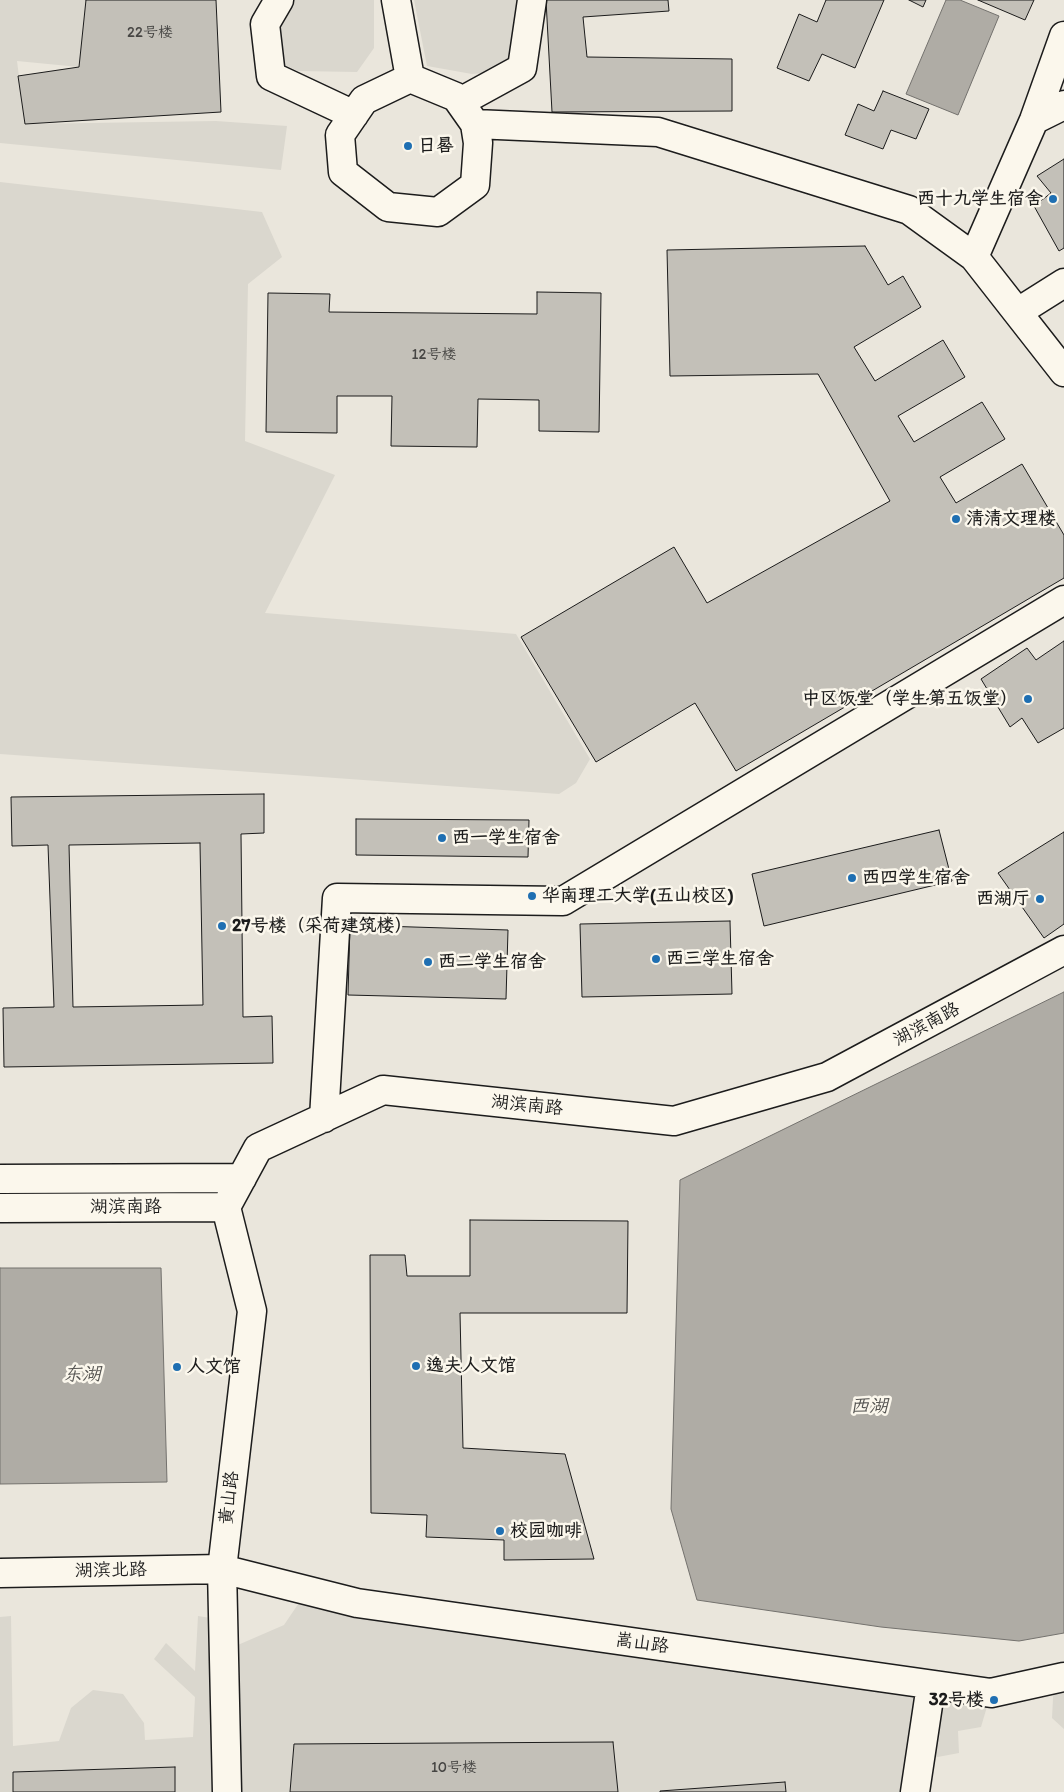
<!DOCTYPE html>
<html>
<head>
<meta charset="utf-8">
<style>
  body { margin:0 }
  canvas { display:block; background:#fbf7ec }
</style>
</head>
<body>
<canvas width="1064" height="1792"></canvas>
<script>
const ctx = document.querySelector('canvas').getContext('2d');
ctx.lineJoin = 'round';
function fill(path, color) { ctx.fillStyle = color; ctx.fill(path, 'evenodd'); }
const toPath = rows => new Path2D(rows.map(r => 'M' + r).join(''));
function stroke(path, color, width, dash) { ctx.strokeStyle = color; ctx.lineWidth = width; ctx.lineCap = dash ? 'butt' : 'round'; ctx.setLineDash(dash || []); ctx.stroke(path); }
function write(font, color, halo, rows, align = 'center') {
  ctx.font = font + ' Itim,"LXGW WenKai TC",sans-serif'; ctx.lineWidth = 5; ctx.setLineDash([]); ctx.textBaseline = 'middle'; ctx.strokeStyle = halo; ctx.fillStyle = color; for (const [text, x, y, turn = 0] of rows) {
    ctx.save(); ctx.translate(x, y); ctx.rotate((+turn || 0) * Math.PI / 180); ctx.textAlign = isNaN(turn) ? turn : align; if (halo) ctx.strokeText(text, 0, 0); ctx.fillText(text, 0, 0); ctx.restore();
  }
}
const built = toPath([
  [0,0,1064,0,1064,1792,0,1792]
]);
const green = toPath([
  [0,0,86,0,79,67,17,61,25,124,216,121,287,126,281,170,0,143],
  [271,0,374,0,374,48,357,72,298,71,276,61],
  [414,0,525,0,522,32,500,72,472,74,427,66],
  [0,182,262,212,282,257,248,284,245,441,335,475,265,613,516,634,590,759,576,783,559,794,0,754],
  [307,1591,991,1693,981,1727,958,1731,959,1753,927,1759,925,1792,175,1792,175,1767,14,1772,13,1792,0,1792,0,1617,11,1616,13,1746,59,1741,71,1708,93,1690,123,1694,144,1723,145,1740,193,1737,195,1697,154,1659,166,1643,195,1671,198,1616,223,1620,224,1651,284,1625],
  [1064,1677,1064,1729,1052,1718,1054,1680]
]);
const water = toPath([
  [946,0,960,0,999,16,958,115,906,94,946,0],
  [1064,992,1064,1633,1019,1641,881,1627,697,1600,671,1509,680,1180,1064,992],
  [0,1268,161,1268,167,1482,0,1484,0,1268]
]);
const building = toPath([
  [86,0,216,0,221,112,25,124,18,76,79,67,86,0],
  [546,0,668,0,669,11,583,17,587,57,732,59,732,111,552,112,546,0],
  [826,0,884,0,855,68,822,54,809,81,777,68,799,14,817,22,826,0],
  [909,0,926,0,923,7,909,0],
  [978,0,1034,0,1025,20,978,0],
  [883,91,929,109,916,139,891,130,883,149,845,135,858,104,874,111,883,91],
  [1064,159,1064,248,1059,251,1034,206,1051,193,1037,176,1064,159],
  [865,246,888,285,903,276,921,307,854,347,875,381,943,340,965,377,898,416,914,442,982,402,1005,439,940,477,956,503,1022,464,1064,535,1064,578,736,771,695,703,596,762,521,637,674,547,707,603,890,501,818,374,670,376,667,250,865,246],
  [537,292,601,293,599,432,539,431,539,400,478,399,477,447,391,446,392,396,337,396,337,433,266,432,268,293,330,294,329,312,537,314,537,292],
  [1064,641,1064,728,1038,743,1022,718,1010,727,981,679,1027,648,1036,660,1064,641],
  [264,794,264,833,241,834,243,1017,272,1016,273,1063,4,1067,3,1008,54,1007,48,845,12,846,11,797,264,794],
  [200,843,203,1005,73,1007,69,845,200,843],
  [356,819,529,820,528,857,356,855,356,819],
  [939,830,952,881,764,926,752,874,939,830],
  [1064,832,1064,924,1044,938,998,873,1064,832],
  [730,921,732,994,582,997,580,924,730,921],
  [350,925,508,930,506,999,348,995,350,925],
  [470,1220,628,1221,627,1313,460,1313,463,1448,565,1454,594,1559,504,1560,504,1540,426,1537,427,1515,371,1513,370,1255,405,1255,407,1276,470,1276,470,1220],
  [613,1742,618,1792,290,1792,294,1744,613,1742],
  [175,1767,175,1792,13,1792,13,1772,175,1767],
  [785,1782,786,1792,660,1792,660,1791,785,1782]
]);
const minor = toPath([
  [279,0,265,24,271,76,354,115],
  [396,0,410,78],
  [410,78,456,97,475,124,478,143,475,185,438,212,388,207,343,172,340,135,364,100,410,78],
  [460,102,522,68,532,0],
  [1034,120,1064,105],
  [475,124,658,132,909,210,974,257,1064,372],
  [974,257,1034,120,1064,36],
  [1018,312,1064,283],
  [324,1118,337,898,563,901,1064,600],
  [0,1179,242,1178],
  [226,1207,258,1148,383,1090,674,1121,827,1077,1064,950],
  [226,1207,252,1311,222,1569,227,1792],
  [0,1208,226,1207],
  [0,1573,222,1569,357,1603,991,1693,1064,1677],
  [915,1792,931,1685]
]);
const markers = [
  [408,146,5,"#1f6fb2"],
  [1053,199,5,"#1f6fb2"],
  [956,519,5,"#1f6fb2"],
  [1028,699,5,"#1f6fb2"],
  [442,838,5,"#1f6fb2"],
  [852,878,5,"#1f6fb2"],
  [532,896,5,"#1f6fb2"],
  [1040,899,5,"#1f6fb2"],
  [222,926,5,"#1f6fb2"],
  [656,959,5,"#1f6fb2"],
  [428,962,5,"#1f6fb2"],
  [416,1366,5,"#1f6fb2"],
  [177,1367,5,"#1f6fb2"],
  [500,1531,5,"#1f6fb2"],
  [994,1700,5,"#1f6fb2"]
];
const numberNames = [
  ["22号楼",150,33],
  ["12号楼",434,355],
  ["10号楼",454,1768]
];
const poiNames = [
  ["日晷",418,146],
  ["西十九学生宿舍",1043,199,"right"],
  ["清清文理楼",966,519],
  ["中区饭堂（学生第五饭堂）",1018,699,"right"],
  ["西一学生宿舍",452,838],
  ["西四学生宿舍",862,878],
  ["华南理工大学(五山校区)",542,896],
  ["西湖厅",1030,899,"right"],
  ["27号楼（采荷建筑楼）",232,926],
  ["西三学生宿舍",666,959],
  ["西二学生宿舍",438,962],
  ["逸夫人文馆",426,1366],
  ["人文馆",187,1367],
  ["校园咖啡",510,1531],
  ["32号楼",984,1700,"right"]
];
const streetNames = [
  ["湖滨南路",927,1025,-28],
  ["湖滨南路",527,1106,6],
  ["湖滨南路",126,1207],
  ["黄山路",230,1498,-83],
  ["湖滨北路",111,1571,-1],
  ["嵩山路",642,1644,8]
];
const waterNames = [
  ["东湖",82,1375],
  ["西湖",869,1407]
];
fill(built, '#eae6dc');
fill(green, '#dad7ce');
fill(water, '#afaca5');
stroke(water, '#74726e', 1);
fill(building, '#c3c0b8');
stroke(building, '#1c1c1c', 1);
stroke(minor, '#1c1c1c', 31);
stroke(minor, '#fbf7ec', 28);
for (const [x, y, r, color] of markers) { const dot = new Path2D(); dot.arc(x, y, r, 0, 2 * Math.PI); ctx.fillStyle = color; ctx.fill(dot); stroke(dot, '#fbf7ec', 2); }
write('15px', '#464543', null, numberNames);
write('bold 18px', '#1c1c1c', '#fbf7ec', poiNames, 'left');
write('18px', '#1c1c1c', '#fbf7ec', streetNames);
write('italic 19px', '#575653', '#fbf7ec', waterNames);
</script>
</body>
</html>
